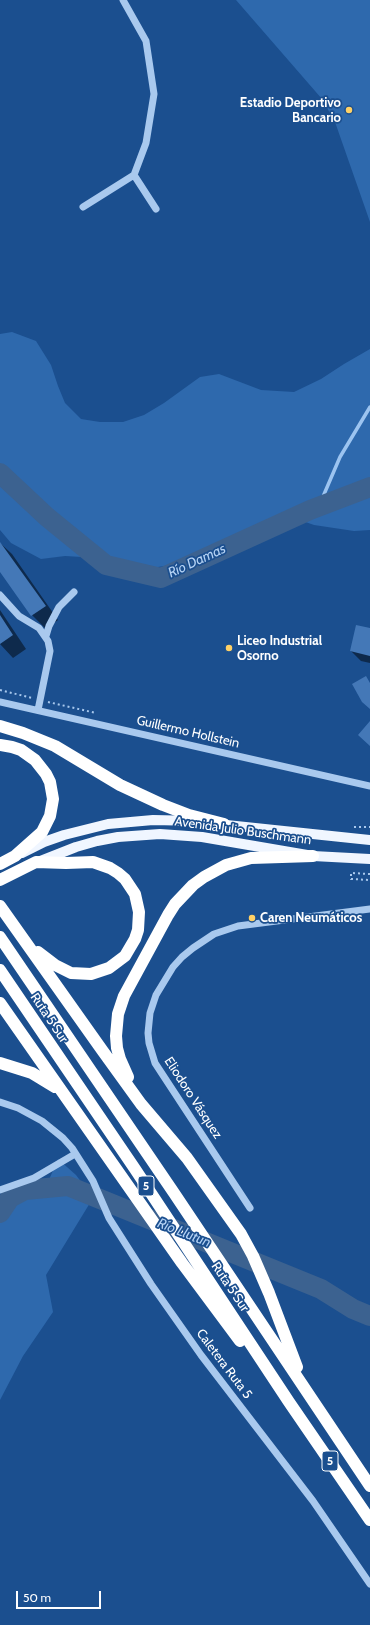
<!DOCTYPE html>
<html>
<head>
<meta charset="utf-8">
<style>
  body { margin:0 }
  #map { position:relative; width:370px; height:1625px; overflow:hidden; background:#1b4f8f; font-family:Cabin,sans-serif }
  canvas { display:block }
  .scale { position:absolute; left:16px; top:1591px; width:85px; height:18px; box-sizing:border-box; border:2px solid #fff; border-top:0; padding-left:5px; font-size:12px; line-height:14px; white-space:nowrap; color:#fff; -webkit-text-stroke:3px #1b4f8f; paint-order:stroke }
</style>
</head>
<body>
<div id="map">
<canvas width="370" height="1625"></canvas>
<div class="scale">50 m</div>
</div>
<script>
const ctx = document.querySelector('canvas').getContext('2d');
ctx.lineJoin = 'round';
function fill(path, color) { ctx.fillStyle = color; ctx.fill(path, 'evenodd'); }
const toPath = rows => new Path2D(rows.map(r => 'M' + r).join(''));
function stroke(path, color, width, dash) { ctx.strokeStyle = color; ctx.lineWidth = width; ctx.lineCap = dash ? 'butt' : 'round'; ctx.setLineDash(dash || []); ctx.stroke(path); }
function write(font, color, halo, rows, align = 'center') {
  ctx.font = font + ' Cabin,sans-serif'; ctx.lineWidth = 3.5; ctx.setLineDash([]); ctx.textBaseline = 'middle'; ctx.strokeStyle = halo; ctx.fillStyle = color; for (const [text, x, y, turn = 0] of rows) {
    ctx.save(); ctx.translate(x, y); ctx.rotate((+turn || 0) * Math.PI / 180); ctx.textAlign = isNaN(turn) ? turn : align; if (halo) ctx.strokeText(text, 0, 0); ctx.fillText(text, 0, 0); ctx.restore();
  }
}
const green = toPath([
  [236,0,370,0,370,222,335,122,322,99],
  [12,332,36,341,51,365,58,386,65,403,81,419,100,422,123,422,144,415,164,403,200,377,219,374,261,390,294,392,321,379,344,364,370,349,370,530,354,531,314,525,297,519,284,519,247,535,225,550,208,558,185,563,151,568,128,569,105,566,82,557,65,556,41,559,11,543,0,530,0,334],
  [58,1159,76,1175,93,1198,46,1275,53,1312,23,1356,0,1400,0,1208,48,1182]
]);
const shadow = toPath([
  [0,543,12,554,58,620,46,629,32,615,0,570],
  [0,610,26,649,13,658,0,644],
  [370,629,370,663,361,661,351,651]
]);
const stream = toPath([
  [319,506,340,457,370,407]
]);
const river = toPath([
  [0,473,47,517,106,565,161,578,310,510,370,487],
  [0,1213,10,1198,25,1190,68,1186,321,1289,353,1309,370,1316]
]);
const building = toPath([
  [0,542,46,606,31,616,0,572],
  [0,615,13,635,0,644],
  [356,625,370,628,370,656,350,651],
  [366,676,370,683,370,709,362,702,352,684],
  [370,721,370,746,358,735]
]);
const path = toPath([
  [0,690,32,698],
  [48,702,96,713],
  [354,827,370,827],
  [370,874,351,873,351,879,370,880]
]);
const minor = toPath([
  [134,175,156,209],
  [83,207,134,175,146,143,154,94,146,41,123,0],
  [0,595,19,616,39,628,48,641,50,651,38,710],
  [46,636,49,626,59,607,74,592],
  [0,702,370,786],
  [0,1102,18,1108,42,1121,63,1138,72,1148,93,1181,109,1218,151,1284,201,1355,313,1501,370,1584],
  [0,1190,34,1178,75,1154],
  [250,1208,155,1063,149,1043,148,1033,150,1013,156,995,173,967,182,957,193,948,214,934,238,926,370,909]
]);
const major = toPath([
  [217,824,370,840],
  [22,853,44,842,64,835,108,824,153,820,199,821],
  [38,862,76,847,97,841,118,837,160,834,202,837,313,856,370,859]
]);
const highway = toPath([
  [0,726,23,733,55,746,120,785,163,805,189,815,224,824],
  [0,745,12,747,21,750,35,760,46,774,50,782,53,799,50,816,42,832,15,856,0,864],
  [0,880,36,862,66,863,93,862,110,868,118,873,125,879,135,894,139,912,138,930,135,939,125,956,109,968,91,974,71,973,55,965,38,952],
  [0,906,102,1050,141,1104,187,1158,241,1234,253,1256,269,1293,297,1367],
  [0,937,174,1193,370,1486],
  [0,970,135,1169,289,1402,370,1520],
  [0,1003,182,1263,240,1341],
  [0,1063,32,1073,55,1087],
  [128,1077,120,1059,117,1048,116,1036,118,1014,124,996,168,915,175,904,193,885,204,877,226,865,251,858,313,856]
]);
const markers = [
  [349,110,4,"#ffd166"],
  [229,648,4,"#ffd166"],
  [252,918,4,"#ffd166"]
];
const shields = [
  [146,1186,16],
  [330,1461,16]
];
const shieldNames = [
  ["5",146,1186],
  ["5",330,1461]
];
const poiNames = [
  ["Estadio Deportivo",341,103,"right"],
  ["Bancario",341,118,"right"],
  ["Liceo Industrial",237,641],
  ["Osorno",237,656],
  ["Caren Neumáticos",260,918]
];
const streetNames = [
  ["Guillermo Hollstein",188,732,13],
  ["Avenida Julio Buschmann",243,831,8],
  ["Ruta 5 Sur",49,1018,56],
  ["Eliodoro Vásquez",193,1098,57],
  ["Ruta 5 Sur",230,1287,56],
  ["Caletera Ruta 5",224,1364,53]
];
const waterNames = [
  ["Río Damas",197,561,-25],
  ["Río Llutun",184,1233,22]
];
fill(green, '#2e69ad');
fill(shadow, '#0007');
stroke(stream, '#9cc4f0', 3.5);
stroke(river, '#3c6290', 20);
fill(building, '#4478b7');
stroke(path, '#a9c9ee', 2, [2, 3]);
stroke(minor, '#a9c9ee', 7);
stroke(major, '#f0f6ff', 10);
stroke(highway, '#fff', 12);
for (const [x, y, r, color] of markers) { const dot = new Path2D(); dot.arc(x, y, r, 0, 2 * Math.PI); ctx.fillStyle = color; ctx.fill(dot); stroke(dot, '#1b4f8f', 1.5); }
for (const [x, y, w] of shields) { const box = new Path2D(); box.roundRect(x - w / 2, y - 10, w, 20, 3); ctx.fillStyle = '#1b4f8f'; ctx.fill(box); stroke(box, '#fff', 1); }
write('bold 12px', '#fff', null, shieldNames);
write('bold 13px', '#fff', '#1b4f8f', poiNames, 'left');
write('13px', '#fff', '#1b4f8f', streetNames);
write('italic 14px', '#b5d3f5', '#1b4f8f', waterNames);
</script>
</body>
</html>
